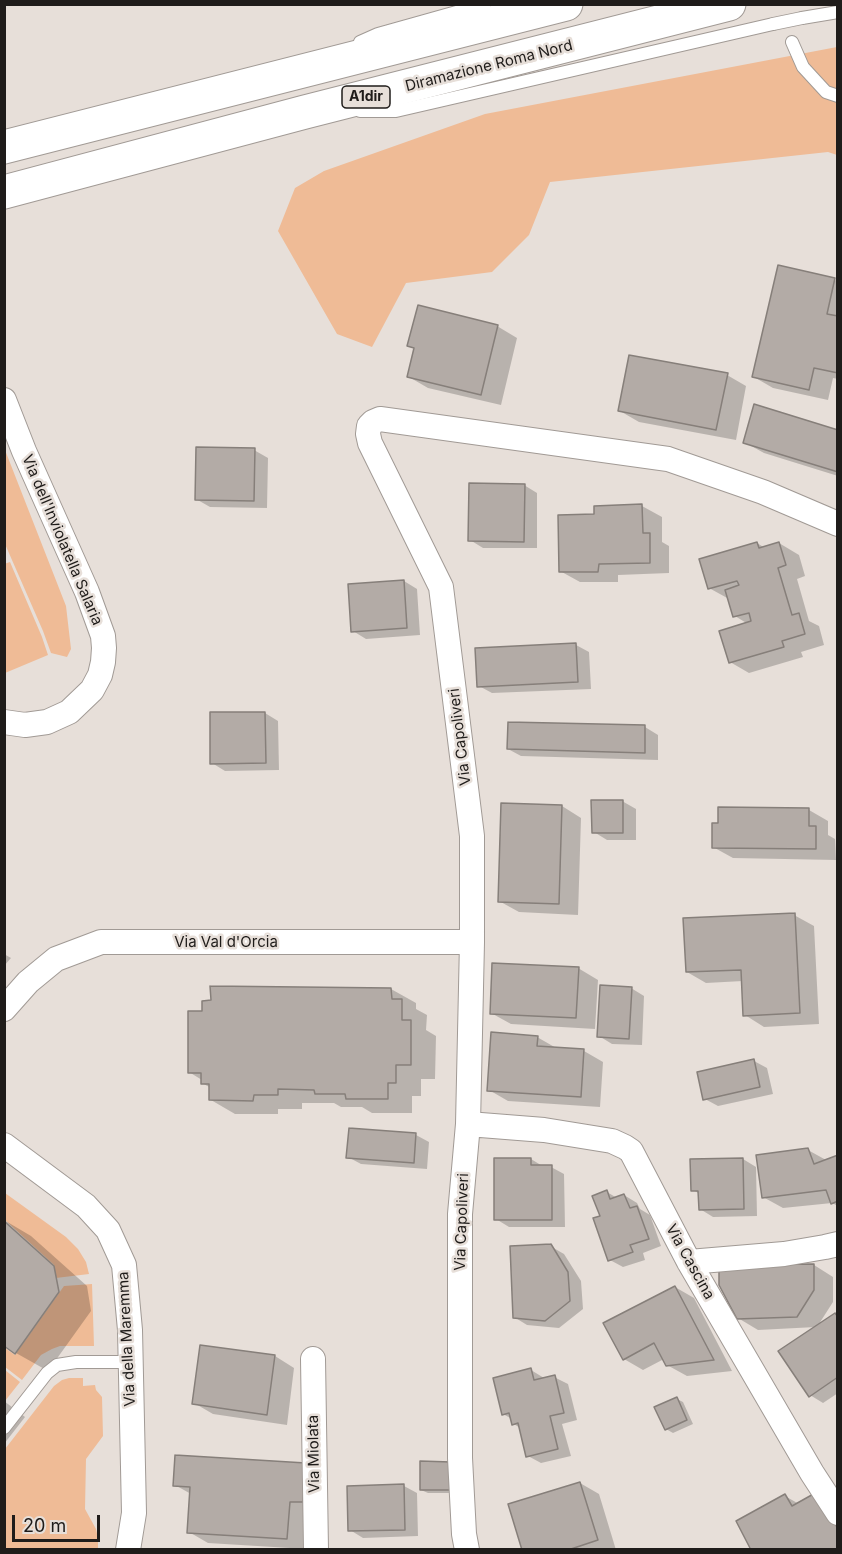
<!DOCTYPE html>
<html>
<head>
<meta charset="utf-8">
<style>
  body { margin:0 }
  #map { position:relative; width:842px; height:1554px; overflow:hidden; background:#e7dfd9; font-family:Inter,sans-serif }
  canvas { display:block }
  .frame { position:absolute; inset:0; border:6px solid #1f1c1a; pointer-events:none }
  .scale { position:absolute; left:12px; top:1515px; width:88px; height:27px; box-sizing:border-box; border:3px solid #1f1c1a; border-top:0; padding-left:8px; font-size:18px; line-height:21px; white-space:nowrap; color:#1f1c1a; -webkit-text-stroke:4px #e7dfd9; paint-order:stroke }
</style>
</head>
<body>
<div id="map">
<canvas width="842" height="1554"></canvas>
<div class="frame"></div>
<div class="scale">20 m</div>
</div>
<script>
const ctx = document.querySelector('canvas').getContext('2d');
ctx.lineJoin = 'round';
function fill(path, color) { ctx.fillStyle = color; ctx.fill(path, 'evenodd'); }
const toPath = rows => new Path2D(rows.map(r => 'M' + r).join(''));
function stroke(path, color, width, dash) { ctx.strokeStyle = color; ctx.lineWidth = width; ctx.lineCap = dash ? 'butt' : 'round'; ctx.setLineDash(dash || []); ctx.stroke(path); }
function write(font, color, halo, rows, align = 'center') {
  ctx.font = font + ' Inter,sans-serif'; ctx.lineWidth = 5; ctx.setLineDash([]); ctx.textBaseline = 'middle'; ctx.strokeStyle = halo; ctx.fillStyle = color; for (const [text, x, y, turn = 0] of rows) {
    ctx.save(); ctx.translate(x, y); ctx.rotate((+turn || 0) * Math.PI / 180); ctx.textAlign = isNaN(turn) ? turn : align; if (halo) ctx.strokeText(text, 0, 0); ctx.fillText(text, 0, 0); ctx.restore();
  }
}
const green = toPath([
  [837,47,837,155,828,152,550,182,529,235,492,272,406,283,372,347,337,334,278,231,295,188,324,171,485,114],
  [5,450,66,606,71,649,67,657,51,653,43,631,5,544],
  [10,562,42,637,48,655,5,673,4,564],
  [5,1193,66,1237,78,1249,86,1262,89,1274,56,1278,54,1265,5,1220],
  [92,1284,94,1346,60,1346,52,1349,41,1355,22,1380,5,1367,5,1348,15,1355,64,1286],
  [5,1370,20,1382,5,1401,4,1401],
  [69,1378,83,1378,83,1386,95,1385,96,1390,102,1397,103,1436,86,1459,85,1509,96,1529,98,1538,98,1549,5,1549,5,1449,54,1386,62,1380]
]);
const shadow = toPath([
  [779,267,838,281,838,379,833,378,828,400,773,388,754,377],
  [497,326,517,338,501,405,428,388,409,377,416,349,409,345],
  [727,375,746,386,736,440,639,422,620,411],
  [838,432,838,476,764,453,744,442],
  [254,450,268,458,267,508,210,507,196,499],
  [524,485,537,493,537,548,483,548,470,540],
  [642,506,662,517,662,542,669,546,669,573,618,575,618,582,580,582,560,571,595,516,595,507],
  [757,543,765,548,779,543,799,555,805,576,797,579,809,621,819,626,824,645,801,652,803,657,749,673,730,662,748,624,735,616,729,599,709,588],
  [404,581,417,589,420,635,366,639,353,631],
  [576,645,589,652,591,689,492,693,479,686],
  [265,713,278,721,279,770,225,771,212,763],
  [645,727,658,735,658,760,521,756,508,749],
  [622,801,636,809,636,840,607,840,594,832],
  [562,806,581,818,578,915,519,912,499,901],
  [809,810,828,821,828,835,835,839,836,860,733,858,713,847],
  [794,915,814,926,819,1024,764,1027,745,1015,743,981,706,983,687,972],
  [4,954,11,958,4,966],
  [578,968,598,980,595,1029,511,1024,491,1013],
  [631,988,644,996,642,1045,612,1044,599,1036],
  [391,989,416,1003,416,1009,427,1015,426,1030,436,1036,435,1079,421,1079,421,1096,412,1096,412,1113,372,1113,362,1107,341,1107,334,1103,302,1103,302,1109,278,1109,278,1114,235,1114,211,1100,211,1088,202,1083,202,1080,189,1072],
  [537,1037,558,1049,584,1051,603,1062,600,1107,508,1101,489,1090],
  [754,1061,767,1068,773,1094,718,1106,705,1099],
  [416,1135,429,1142,427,1169,361,1164,348,1157],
  [808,1150,826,1160,838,1156,838,1206,832,1203,783,1208,763,1197],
  [531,1159,544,1167,551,1167,564,1174,565,1227,509,1227,496,1219],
  [743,1159,756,1167,757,1216,713,1217,700,1209,700,1194,693,1190],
  [607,1192,617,1198,624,1195,637,1203,640,1209,650,1215,661,1246,643,1253,645,1260,623,1267,610,1260,601,1216],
  [4,1220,31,1236,87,1286,91,1311,48,1371,16,1353,4,1344],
  [550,1246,564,1254,581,1281,583,1309,559,1328,527,1325,514,1317],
  [814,1265,833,1277,833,1302,817,1327,835,1315,838,1316,838,1393,823,1403,810,1395,816,1327,758,1330,738,1318],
  [675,1287,694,1298,732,1371,687,1376,667,1365,664,1359,643,1370,624,1359],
  [201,1346,275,1356,294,1368,287,1425,213,1414,194,1403],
  [531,1370,544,1378,554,1377,568,1384,577,1420,562,1424,571,1456,541,1463,528,1456,520,1428,514,1424,512,1419,503,1414],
  [677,1399,683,1402,693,1424,673,1433,666,1429],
  [4,1401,25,1417,4,1444],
  [450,1463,456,1493,428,1493,421,1490],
  [305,1465,306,1549,208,1543,189,1532,191,1494,175,1485],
  [580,1483,599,1494,616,1550,523,1550],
  [404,1486,417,1493,418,1536,363,1538,350,1530],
  [785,1496,799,1504,838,1507,838,1550,753,1550]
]);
const building = toPath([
  [778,265,835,278,827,314,838,316,838,373,814,368,809,390,752,377,778,265],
  [418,305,498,325,481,395,407,377,414,348,407,346,418,305],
  [629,355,728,373,716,430,618,411,629,355],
  [754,404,838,430,838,472,743,443,754,404],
  [196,447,255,448,254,501,195,500,196,447],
  [469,483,525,484,524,542,468,541,469,483],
  [642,504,643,533,650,533,650,563,599,564,598,572,559,572,558,515,594,514,594,506,642,504],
  [757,542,759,548,779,542,786,565,778,568,792,615,799,613,805,634,782,641,784,647,729,663,719,631,751,621,749,613,733,617,725,590,739,585,737,581,708,589,699,559,757,542],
  [404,580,407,628,351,632,348,584,404,580],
  [576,643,578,682,477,687,475,648,576,643],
  [210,712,265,712,266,763,210,764,210,712],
  [508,722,645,725,645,753,507,749,508,722],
  [591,800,623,800,623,833,592,833,591,800],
  [501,803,562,805,559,904,498,902,501,803],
  [718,807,809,808,809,826,816,826,816,849,712,848,712,823,718,823,718,807],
  [795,913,800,1013,743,1016,741,970,686,972,683,918,795,913],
  [492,963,579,967,576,1018,490,1014,492,963],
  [600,985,632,987,629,1039,597,1037,600,985],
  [210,986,391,988,392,999,402,999,402,1020,411,1020,411,1065,396,1065,396,1083,388,1083,388,1099,346,1099,345,1094,315,1094,314,1090,278,1089,278,1095,254,1095,253,1101,209,1100,209,1084,201,1084,201,1073,188,1073,188,1011,202,1011,202,1001,211,1000,210,986],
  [491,1032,538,1036,537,1046,584,1049,581,1097,487,1091,491,1032],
  [754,1059,760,1087,703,1100,697,1072,754,1059],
  [349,1128,416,1133,414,1163,346,1158,349,1128],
  [808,1148,814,1164,838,1155,838,1201,831,1204,826,1190,762,1198,756,1155,808,1148],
  [494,1158,531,1158,531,1165,552,1165,552,1220,494,1220,494,1158],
  [743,1158,744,1209,699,1210,698,1191,691,1191,690,1159,743,1158],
  [607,1190,610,1199,624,1194,630,1208,637,1206,649,1239,630,1245,633,1252,608,1261,593,1218,600,1216,592,1196,607,1190],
  [4,1221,54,1266,59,1292,15,1354,4,1346,4,1221],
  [551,1244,568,1272,570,1301,545,1321,513,1318,510,1246,551,1244],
  [814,1264,814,1290,797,1317,737,1319,719,1285,719,1265,814,1264],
  [675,1286,714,1360,666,1366,654,1343,623,1360,603,1323,675,1286],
  [835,1313,838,1317,838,1377,809,1397,778,1351,835,1313],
  [200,1345,275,1355,267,1415,192,1404,200,1345],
  [531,1368,534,1380,555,1375,564,1413,550,1416,558,1449,526,1457,518,1423,512,1425,509,1413,502,1415,493,1378,531,1368],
  [677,1397,687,1420,665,1430,654,1407,677,1397],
  [175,1455,306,1463,303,1502,290,1502,287,1539,187,1533,190,1487,173,1486,175,1455],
  [420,1461,451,1462,451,1490,420,1490,420,1461],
  [580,1482,598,1540,568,1550,522,1550,508,1504,580,1482],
  [404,1484,405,1530,348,1531,347,1486,404,1484],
  [817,1492,838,1529,838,1550,751,1550,736,1521,785,1494,792,1506,817,1492]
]);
const service = toPath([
  [802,18,838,12],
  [360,42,378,34,485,4],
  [792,42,803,67,826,92,838,96],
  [360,111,396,111,773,24],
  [4,1428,47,1373,57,1365,76,1362,130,1362]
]);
const minor = toPath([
  [4,400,24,451,87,592,103,636,104,648,103,662,100,675,92,690,69,712,47,722,25,725,4,722],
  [4,1009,28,982,56,959,101,942,472,942],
  [468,1124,544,1130,612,1141,625,1147,631,1151,689,1262,812,1473,838,1513],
  [4,1145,86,1206,108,1230,124,1265,130,1330,134,1513,128,1550],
  [689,1262,784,1254,825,1247,838,1244],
  [313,1359,316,1550],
  [467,1550,464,1534,460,1458,460,1214,468,1124,472,942,472,836,441,587,370,443,368,434,369,426,373,422,380,419,668,459,763,492,838,524]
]);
const motorway = toPath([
  [4,147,566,4],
  [4,192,305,112,729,4]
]);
const serviceBridge = toPath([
  [773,24,802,18]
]);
const shields = [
  [366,97,48]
];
const shieldNames = [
  ["A1dir",366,97]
];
const streetNames = [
  ["Diramazione Roma Nord",489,66,-14],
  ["Via dell'Inviolatella Salaria",62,540,67],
  ["Via Capoliveri",460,737,-97],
  ["Via Val d'Orcia",226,942],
  ["Via Capoliveri",462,1222,-88],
  ["Via Cascina",690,1262,61],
  ["Via della Maremma",127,1339,-93],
  ["Via Miolata",314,1454,-91]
];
fill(green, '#efbb96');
fill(shadow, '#0003');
fill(building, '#b3aba6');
stroke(building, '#867f7a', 1.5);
stroke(service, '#a19a95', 14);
stroke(minor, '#a19a95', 26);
stroke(motorway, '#a19a95', 35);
stroke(service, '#fff', 12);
stroke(minor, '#fff', 24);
stroke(motorway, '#fff', 33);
stroke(serviceBridge, '#a19a95', 14, []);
stroke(serviceBridge, '#fff', 12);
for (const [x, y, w] of shields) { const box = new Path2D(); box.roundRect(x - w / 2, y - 11, w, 22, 4.5); ctx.fillStyle = '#e7dfd9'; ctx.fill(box); stroke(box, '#1f1c1a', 1.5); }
write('bold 14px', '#1f1c1a', null, shieldNames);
write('15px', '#1f1c1a', '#e7dfd9', streetNames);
</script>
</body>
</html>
